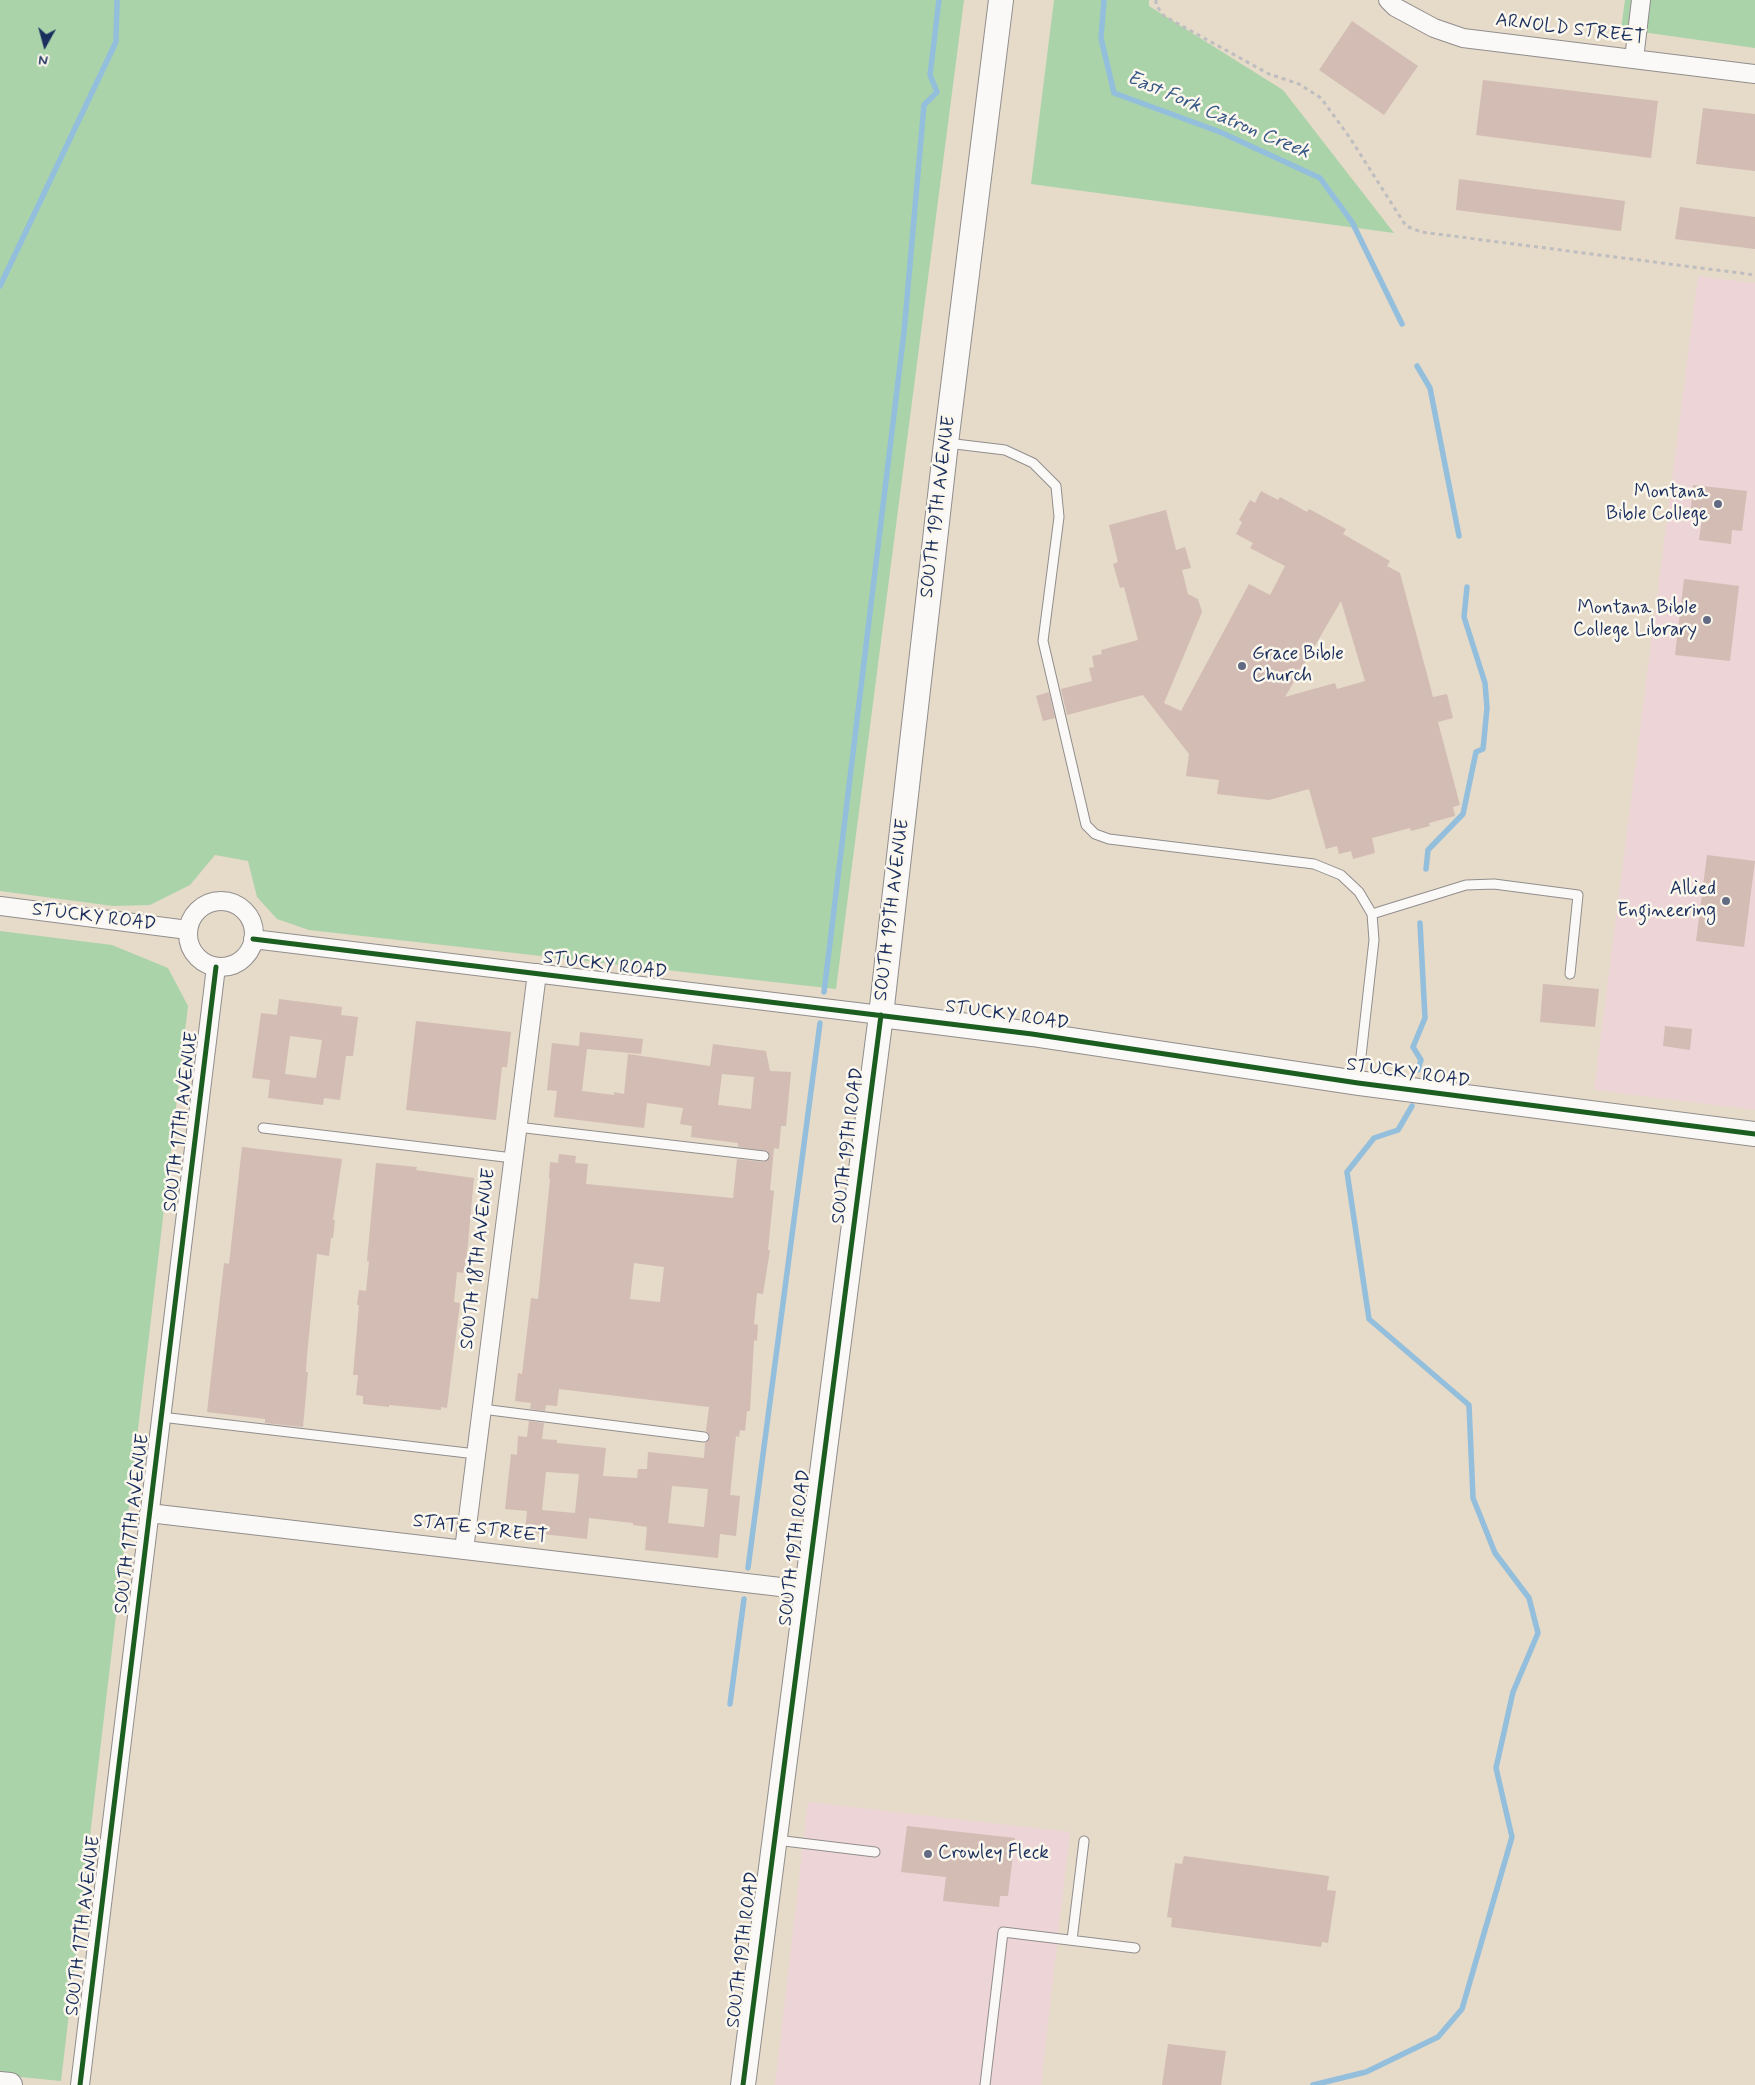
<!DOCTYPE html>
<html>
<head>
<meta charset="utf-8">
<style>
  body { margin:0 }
  #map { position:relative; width:1755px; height:2085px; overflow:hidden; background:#e6dac9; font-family:Mynerve,sans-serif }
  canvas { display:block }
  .north { position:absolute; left:20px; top:20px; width:50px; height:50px; -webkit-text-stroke:4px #fbf7ec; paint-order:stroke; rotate:187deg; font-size:14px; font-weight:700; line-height:20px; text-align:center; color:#1b2f5e }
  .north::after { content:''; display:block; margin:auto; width:18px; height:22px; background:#1b2f5e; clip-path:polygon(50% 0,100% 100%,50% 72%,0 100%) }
</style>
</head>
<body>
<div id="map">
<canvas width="1755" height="2085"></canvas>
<div class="north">N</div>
</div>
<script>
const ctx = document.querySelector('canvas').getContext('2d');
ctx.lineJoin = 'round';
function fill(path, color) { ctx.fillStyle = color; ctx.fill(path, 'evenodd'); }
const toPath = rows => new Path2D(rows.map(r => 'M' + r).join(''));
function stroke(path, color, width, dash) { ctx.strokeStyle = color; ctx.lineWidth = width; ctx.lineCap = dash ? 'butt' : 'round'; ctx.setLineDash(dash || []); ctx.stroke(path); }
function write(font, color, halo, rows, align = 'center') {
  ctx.font = font + ' Mynerve,sans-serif'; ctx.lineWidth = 5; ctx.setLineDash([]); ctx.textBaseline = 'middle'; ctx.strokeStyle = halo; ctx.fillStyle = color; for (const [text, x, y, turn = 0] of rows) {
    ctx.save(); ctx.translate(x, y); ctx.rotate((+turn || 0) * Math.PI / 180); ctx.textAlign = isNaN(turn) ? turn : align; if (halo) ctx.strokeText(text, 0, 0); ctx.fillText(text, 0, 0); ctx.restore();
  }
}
const built = toPath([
  [1698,276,1755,283,1755,1110,1594,1090],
  [808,1802,1070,1832,1041,2085,775,2085]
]);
const green = toPath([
  [0,0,964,0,836,989,309,930,277,919,257,897,248,861,215,855,190,885,150,905,113,906,0,891],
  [1054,0,1149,0,1149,6,1283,90,1394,233,1031,184],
  [1625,0,1755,0,1755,48,1621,29],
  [0,931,112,945,168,968,188,1006,61,2081,0,2075]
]);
const stream = toPath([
  [1104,0,1101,38,1114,93,1220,132,1320,178,1352,222,1402,324],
  [0,286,116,42,117,0],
  [1417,366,1430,388,1459,536],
  [1426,869,1428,850,1463,814,1476,752,1483,749,1487,708,1485,683,1464,617,1467,587],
  [824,992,904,332,924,105,937,92,930,75,939,0],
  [1418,1070,1421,1060,1413,1047,1425,1018,1420,923],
  [748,1568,820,1023],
  [730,1704,744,1599],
  [1313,2085,1366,2072,1438,2037,1462,2009,1512,1837,1496,1768,1513,1692,1538,1633,1529,1598,1495,1553,1473,1498,1469,1405,1369,1319,1347,1172,1374,1138,1398,1130,1412,1106]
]);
const building = toPath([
  [1352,21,1418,66,1384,115,1319,70],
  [1483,80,1658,101,1651,158,1476,135],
  [1703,108,1755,114,1755,171,1696,164],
  [1459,179,1625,201,1621,231,1456,210],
  [1680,207,1755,217,1755,249,1675,239],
  [1693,485,1747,491,1742,531,1732,530,1731,544,1699,540,1702,519,1690,518],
  [1261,491,1278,500,1280,497,1307,512,1309,509,1346,529,1343,534,1390,561,1387,566,1400,573,1433,697,1447,694,1453,718,1438,722,1460,805,1453,807,1455,816,1429,823,1430,826,1411,831,1410,828,1372,838,1375,853,1353,859,1351,851,1339,854,1337,846,1326,849,1309,789,1269,800,1217,794,1219,780,1186,776,1189,754,1143,695,1067,715,1061,689,1092,681,1089,668,1094,667,1092,656,1102,654,1101,650,1138,640,1124,587,1120,588,1113,564,1118,562,1109,525,1166,510,1176,550,1185,547,1191,568,1182,570,1188,594,1198,599,1202,612,1164,703,1181,711,1249,584,1270,595,1285,566,1250,548,1253,543,1236,534,1242,522,1239,520,1250,500,1255,503],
  [1341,601,1365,681,1337,689,1335,683,1285,697],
  [1684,579,1739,586,1730,661,1675,655],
  [1049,692,1055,718,1043,721,1036,696],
  [1707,855,1755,861,1744,947,1696,941],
  [1543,984,1599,989,1595,1027,1540,1022],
  [279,999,342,1007,341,1015,358,1017,353,1056,346,1056,340,1100,324,1098,323,1105,268,1098,270,1080,252,1078,261,1013,277,1015],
  [290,1036,322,1040,316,1078,285,1074],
  [416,1021,511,1032,507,1067,502,1067,496,1120,406,1110],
  [1665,1026,1692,1029,1690,1050,1663,1046],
  [580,1032,643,1039,641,1054,587,1049,582,1091,614,1095,614,1092,624,1094,628,1054,710,1066,713,1044,766,1051,770,1071,791,1072,786,1126,781,1126,779,1149,774,1148,770,1190,774,1191,768,1250,770,1250,763,1294,757,1293,754,1324,758,1325,757,1341,754,1340,750,1411,747,1411,745,1431,740,1430,739,1437,736,1436,730,1495,740,1496,736,1536,720,1534,718,1558,645,1550,647,1527,633,1525,633,1523,589,1518,587,1539,525,1532,527,1511,505,1509,511,1454,517,1455,518,1436,527,1437,529,1421,544,1423,542,1439,557,1440,557,1443,606,1448,603,1476,637,1478,638,1469,647,1469,648,1452,704,1458,705,1443,710,1437,706,1431,709,1407,559,1389,557,1406,546,1405,545,1411,530,1409,531,1403,515,1401,518,1373,522,1374,531,1298,538,1299,550,1179,549,1179,550,1162,558,1163,559,1154,576,1156,575,1163,588,1164,586,1184,733,1198,737,1159,764,1162,770,1157,767,1151,738,1147,738,1143,691,1137,692,1126,680,1124,683,1108,647,1103,644,1128,554,1117,557,1091,547,1090,552,1043,579,1046],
  [722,1074,754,1077,751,1109,718,1105],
  [634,1263,664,1267,660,1302,630,1299],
  [546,1472,579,1474,575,1513,542,1510],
  [672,1486,708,1489,704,1527,668,1523],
  [242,1147,342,1159,333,1220,335,1220,333,1238,331,1238,329,1256,317,1254,307,1355,306,1372,308,1372,303,1427,265,1423,265,1419,207,1412,224,1263,229,1264],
  [376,1163,417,1167,416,1170,474,1178,467,1254,463,1273,457,1272,454,1302,460,1303,447,1408,441,1407,441,1410,389,1405,389,1407,363,1404,363,1396,356,1395,358,1375,353,1375,359,1305,357,1305,359,1290,366,1291,369,1261,367,1261],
  [907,1826,1015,1838,1008,1896,1000,1896,999,1907,943,1901,946,1877,901,1872],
  [1184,1856,1329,1876,1327,1890,1336,1891,1328,1943,1322,1942,1321,1947,1171,1927,1172,1918,1167,1917,1175,1863,1182,1864],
  [1168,2044,1226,2051,1221,2085,1162,2085]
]);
const path = toPath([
  [1156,0,1156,5,1164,16,1269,74,1299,84,1321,98,1350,138,1406,226,1421,232,1755,275]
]);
const lane = toPath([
  [947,443,1005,450,1033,463,1056,486,1059,517,1043,641,1086,825,1095,834,1109,839,1314,864,1341,875,1359,892,1372,914,1374,940,1358,1083],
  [1372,914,1466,885,1494,884,1578,895,1570,974],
  [517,1127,764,1156],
  [263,1128,513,1158],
  [482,1409,704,1437],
  [161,1417,476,1454],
  [776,1840,875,1852],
  [1072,1940,1084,1841],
  [985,2085,1003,1932,1135,1948]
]);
const street = toPath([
  [1388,0,1395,7,1434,28,1463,38,1755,74],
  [1634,59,1641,0],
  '188 934a33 33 0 1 1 66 0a33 33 0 1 1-66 0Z',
  [0,906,188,930],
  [253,939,881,1015],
  [149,1513,806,1590],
  [464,1550,537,973],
  [80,2085,216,967]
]);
const secondary = toPath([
  [881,1015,1032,1034,1358,1083,1755,1134],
  [0,2084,10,2085],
  [743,2085,881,1015,946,443,1001,0]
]);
const cycleway = toPath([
  [253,939,1032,1034,1358,1083,1755,1134],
  [80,2085,216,967],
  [743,2085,881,1015]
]);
const markers = [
  [1718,504,5,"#626b83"],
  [1707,620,5,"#626b83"],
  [1242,666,5,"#626b83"],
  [1726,901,5,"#626b83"],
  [928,1854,5,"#626b83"]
];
const streetNames = [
  ["ARNOLD STREET",1570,30,7],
  ["SOUTH 19TH AVENUE",939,507,-83],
  ["SOUTH 19TH AVENUE",893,910,-83],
  ["STUCKY ROAD",94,918,7],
  ["STUCKY ROAD",605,966,7],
  ["STUCKY ROAD",1007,1016,8],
  ["STUCKY ROAD",1408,1074,8],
  ["SOUTH 17TH AVENUE",182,1122,-83],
  ["SOUTH 19TH ROAD",849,1146,-83],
  ["SOUTH 18TH AVENUE",479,1259,-83],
  ["SOUTH 17TH AVENUE",133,1524,-83],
  ["STATE STREET",480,1530,7],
  ["SOUTH 19TH ROAD",796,1548,-83],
  ["SOUTH 17TH AVENUE",84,1926,-83],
  ["SOUTH 19TH ROAD",744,1950,-83]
];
const poiNames = [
  ["Montana",1708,493],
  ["Bible College",1708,515],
  ["Montana Bible",1697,609],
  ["College Library",1697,631],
  ["Grace Bible",1252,655,"left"],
  ["Church",1252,677,"left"],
  ["Allied",1716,890],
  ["Engineering",1716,912],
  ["Crowley Fleck",938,1854,"left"]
];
const waterNames = [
  ["East Fork Catron Creek",1218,116,23]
];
fill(built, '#edd4d6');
fill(green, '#aad3aa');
stroke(stream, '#93bfdd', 5.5);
fill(building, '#d2bcb4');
stroke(lane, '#918e8d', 11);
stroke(street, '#918e8d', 20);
stroke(secondary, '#918e8d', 26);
stroke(path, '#bebec0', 3, [4, 4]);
stroke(lane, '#fbf9f7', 9);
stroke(street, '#fbf9f7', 18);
stroke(secondary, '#fbf9f7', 24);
stroke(cycleway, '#1b5e20', 5);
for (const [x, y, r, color] of markers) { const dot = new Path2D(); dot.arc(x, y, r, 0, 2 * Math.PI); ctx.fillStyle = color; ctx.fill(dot); stroke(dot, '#fbf7ec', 2); }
write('19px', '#1b2f5e', '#fbf7ec', streetNames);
write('19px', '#1b2f5e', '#fbf7ec', poiNames, 'right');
write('italic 20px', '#355786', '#fbf7ec', waterNames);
</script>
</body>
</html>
